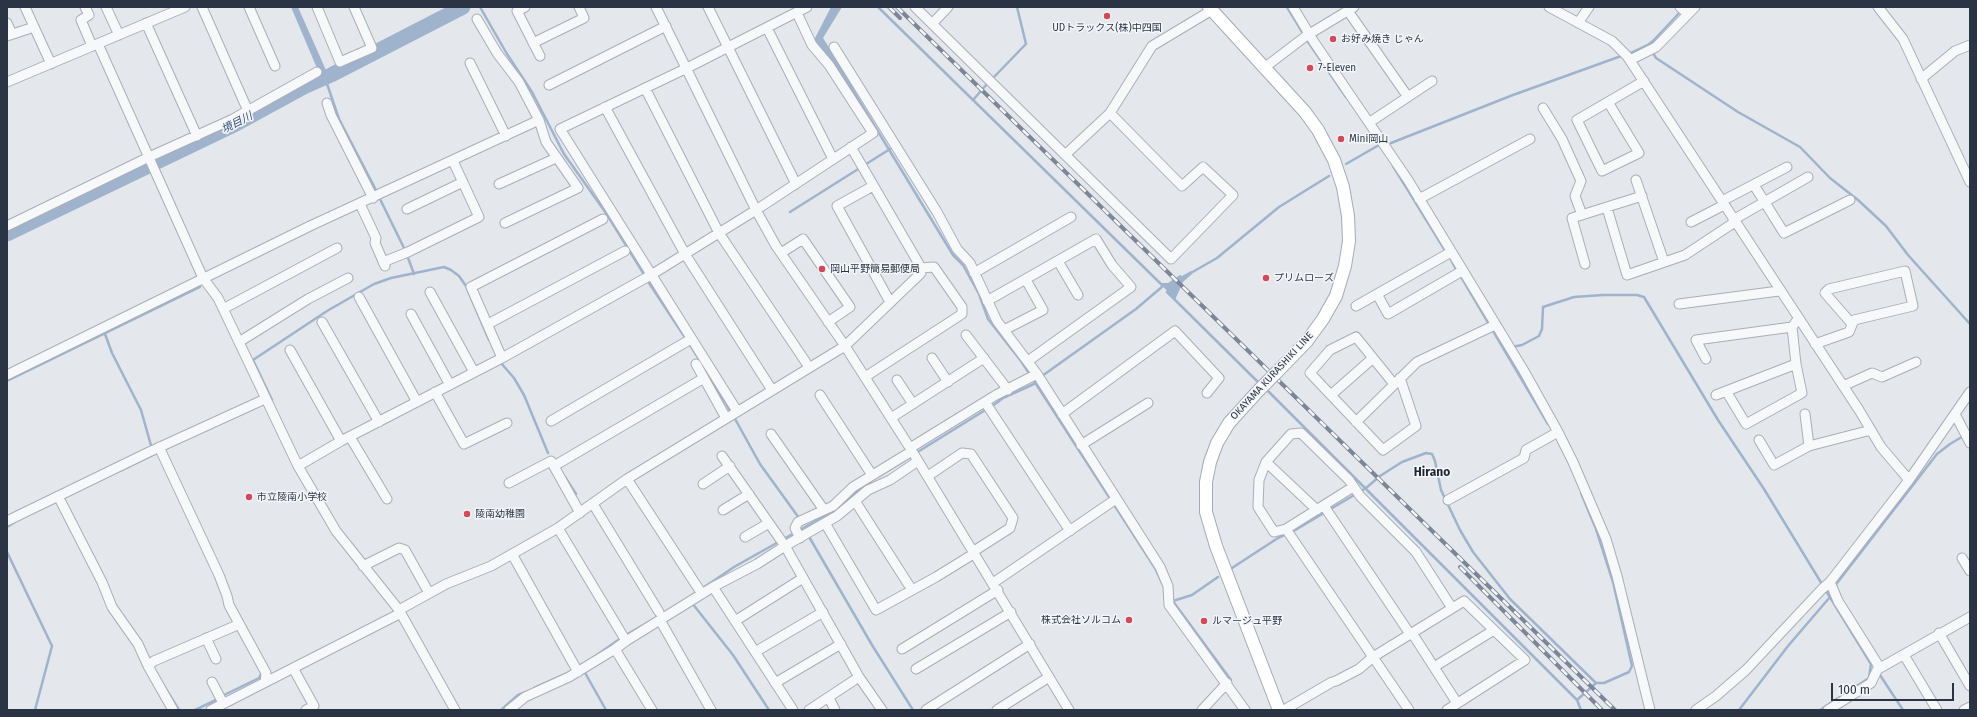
<!DOCTYPE html>
<html>
<head>
<meta charset="utf-8">
<style>
  body { margin:0 }
  #map { position:relative; width:1977px; height:717px; overflow:hidden; background:#e4e7ec; font-family:"Fira Sans",sans-serif }
  canvas { display:block }
  .frame { position:absolute; inset:0; border:8px solid #2b3445; pointer-events:none }
  .scale { position:absolute; left:1831px; top:683px; width:123px; height:18px; box-sizing:border-box; border:2px solid #2b3445; border-top:0; padding-left:5px; font-size:12px; line-height:14px; white-space:nowrap; color:#2b3445; -webkit-text-stroke:3px #f4f6f9; paint-order:stroke }
</style>
</head>
<body>
<div id="map">
<canvas width="1977" height="717"></canvas>
<div class="frame"></div>
<div class="scale">100 m</div>
</div>
<script>
const ctx = document.querySelector('canvas').getContext('2d');
ctx.lineJoin = 'round';
function fill(path, color) { ctx.fillStyle = color; ctx.fill(path, 'evenodd'); }
const toPath = rows => new Path2D(rows.map(r => 'M' + r).join(''));
function stroke(path, color, width, dash) { ctx.strokeStyle = color; ctx.lineWidth = width; ctx.lineCap = dash ? 'butt' : 'round'; ctx.setLineDash(dash || []); ctx.stroke(path); }
function write(font, color, halo, rows, align = 'center') {
  ctx.font = font + ' "Fira Sans","Noto Sans JP",sans-serif'; ctx.lineWidth = 3; ctx.setLineDash([]); ctx.textBaseline = 'middle'; ctx.strokeStyle = halo; ctx.fillStyle = color; for (const [text, x, y, turn = 0] of rows) {
    ctx.save(); ctx.translate(x, y); ctx.rotate((+turn || 0) * Math.PI / 180); ctx.textAlign = isNaN(turn) ? turn : align; if (halo) ctx.strokeText(text, 0, 0); ctx.fillText(text, 0, 0); ctx.restore();
  }
}
const water = toPath([
  [291,7,298,7,329,77,322,80],
  [831,7,842,7,823,38,855,88,851,91,833,64,814,40],
  [1191,271,1192,274,1183,282,1175,300,1160,283,1168,283,1180,275,1182,276]
]);
const stream = toPath([
  [454,7,455,11],
  [480,7,507,54,532,92,564,154,606,213,645,276],
  [878,7,1162,285],
  [1287,7,1304,35],
  [1306,39,1346,97],
  [1648,45,1656,58,1738,112,1800,147,1830,178,1858,200,1886,226,1908,255,1970,324],
  [1629,54,1648,45,1654,40,1681,11],
  [324,75,339,119,377,192],
  [993,78,1026,44,1017,7],
  [851,87,953,255,963,265,979,294,988,319,1021,361,1036,384,1155,568,1163,585],
  [973,100,987,84],
  [1391,143,1513,95,1624,55],
  [1346,164,1379,145],
  [1393,166,1446,252],
  [379,197,405,250],
  [790,212,890,149],
  [407,255,414,274],
  [1450,258,1457,271],
  [1189,274,1217,258,1279,207,1329,176],
  [1460,275,1548,424],
  [647,280,686,339],
  [1167,292,1261,385],
  [105,334,112,353,141,410,152,449],
  [689,343,731,412],
  [1512,347,1522,345,1539,336,1542,329,1543,307,1574,297,1603,295,1637,295,1644,297,1718,420,1764,489,1828,594,1831,591],
  [501,363,514,378,524,395,548,453],
  [1042,376,1136,309,1163,286],
  [7,381,200,287],
  [1266,389,1577,700],
  [270,401,272,400,253,360,327,311,374,284,391,278,444,267,451,270,459,276,466,286,489,340],
  [991,407,1003,398,1036,383],
  [734,417,760,464,799,518],
  [916,453,987,409],
  [120,471,159,452],
  [565,477,576,494],
  [874,479,904,461],
  [7,527,15,522],
  [808,535,872,645,913,710],
  [7,552,52,646,35,710],
  [1232,568,1278,538,1297,529,1366,488,1380,476,1402,462,1426,453,1432,454,1435,461,1441,490,1460,530,1473,552,1510,599,1596,683],
  [1834,587,1937,454,1950,444,1970,432],
  [691,596,734,567,837,509,863,486],
  [1172,600,1231,680],
  [1173,601,1192,595,1218,577],
  [692,603,733,655,769,710],
  [626,635,652,620],
  [594,657,621,638],
  [584,671,606,710],
  [1878,672,1903,710],
  [164,686,179,710],
  [534,688,570,672],
  [222,696,259,678,262,673],
  [195,710,218,699],
  [501,710,518,695,526,692],
  [1581,710,1577,700,1596,683,1604,683,1629,672,1632,666,1613,582,1596,529,1581,493],
  [1739,710,1788,646,1830,597],
  [1820,710,1869,678,1871,664,1828,594]
]);
const river = toPath([
  [7,234,236,124,304,87,331,75,463,7]
]);
const minor = toPath([
  [25,7,51,64],
  [85,7,89,15,81,20,92,46],
  [106,7,119,35],
  [202,7,248,111],
  [249,7,275,66],
  [317,7,340,62,372,48,354,7],
  [525,7,517,11,540,56],
  [656,7,756,210,776,246,845,346,912,451,1069,710],
  [708,7,796,184],
  [915,7,1171,259,1233,195,1203,167,1182,186,1110,113],
  [1293,7,1314,42,1408,180,1524,371,1558,432,1573,462,1606,539,1617,576,1650,710],
  [1549,7,1612,41,1627,56,1859,410,1881,447,1909,480],
  [1680,7,1688,14],
  [1878,7,1903,39,1970,182],
  [1348,11,1408,97],
  [477,19,497,53,519,82,539,120,546,142,578,188,505,223],
  [7,23,12,34],
  [146,23,197,136],
  [1578,23,1589,7],
  [932,24,948,7],
  [767,28,833,159],
  [7,36,34,27],
  [533,43,584,18,579,7],
  [98,44,203,278,218,298,298,466,336,531,399,610,455,710],
  [834,47,937,212,957,249,970,263,997,321,1037,374,1160,567,1168,586,1169,605,1245,710],
  [1630,60,1656,47,1695,7],
  [470,63,506,136],
  [1264,68,1306,36,1354,7],
  [1921,79,1955,51,1970,45],
  [7,82,185,7],
  [549,85,666,26],
  [645,88,719,233,809,367],
  [1608,102,1639,153,1602,171,1577,120,1608,102,1644,81],
  [327,103,331,115,373,198],
  [605,107,685,254,772,390],
  [1543,108,1562,139,1581,181,1575,196,1582,215],
  [1370,122,1432,81],
  [1065,155,1110,113,1152,46,1212,10],
  [1636,180,1664,262],
  [499,184,556,158],
  [1754,185,1784,233,1850,200],
  [873,186,837,206,890,302],
  [1419,199,1530,139],
  [1722,201,1787,167],
  [360,204,376,238,375,243,385,266],
  [1607,208,1627,275,1685,255,1735,222],
  [407,209,463,182],
  [1733,220,1808,177],
  [1691,222,1724,205],
  [7,226,149,157,233,119,317,72],
  [781,253,803,239,850,307,828,322],
  [1058,261,1078,295],
  [383,262,408,252,479,217,453,161],
  [1585,264,1572,218,1642,196],
  [974,273,1071,217],
  [430,292,474,372],
  [1377,294,1388,314,1462,271],
  [359,297,417,402],
  [987,301,1096,239,1112,265,1131,287,1028,361],
  [1679,304,1779,291],
  [1356,306,1451,252],
  [223,309,337,248],
  [411,314,450,385],
  [322,322,379,422],
  [488,324,625,251],
  [1004,330,1043,310,1026,280],
  [966,335,1008,390],
  [239,342,308,299,348,278],
  [1815,344,1849,332,1854,320,1913,306,1905,271,1829,289,1825,293,1852,324],
  [290,350,341,441],
  [502,358,471,287,603,219],
  [932,358,948,382],
  [1706,359,1696,340,1792,327],
  [696,364,726,418],
  [7,375,310,226,539,120],
  [865,377,962,314,962,307,934,267,920,268],
  [897,380,913,404],
  [1394,384,1356,337,1330,350,1310,373,1383,450,1416,426,1400,378],
  [1843,386,1872,373,1882,377,1916,362],
  [1726,391,1746,424,1802,393,1796,364,1792,327,1798,319],
  [435,392,464,444,507,423],
  [820,395,872,475],
  [1331,395,1373,358],
  [1716,395,1796,364],
  [985,402,1070,531],
  [737,411,560,129,687,68,807,7],
  [1062,414,1175,331,1219,378,1207,393],
  [1805,414,1809,446],
  [1955,414,1970,443],
  [891,418,984,358],
  [551,421,691,339],
  [1356,422,1417,362,1495,325],
  [771,434,824,510],
  [350,437,387,499],
  [1759,440,1774,465,1809,446,1871,430],
  [1081,445,1148,403],
  [159,447,219,575,227,596,229,605,266,673,265,682],
  [910,448,996,395,1037,374],
  [722,456,785,546,837,516,868,490,890,480,918,461],
  [1266,462,1317,510],
  [298,466,341,441,502,358,651,275,756,210,873,133,829,65,812,45,797,13],
  [554,466,704,378],
  [928,476,962,453,971,454,1013,518,1010,528,974,551],
  [627,479,702,594],
  [509,483,551,461,580,513],
  [703,484,730,466],
  [1353,487,1286,529,1274,532,1258,507,1259,480,1266,462,1291,434,1301,433,1349,480,1360,496,1416,552,1452,608],
  [58,496,102,582,112,607,138,644,148,666,173,710],
  [1448,500,1524,458,1526,450,1558,432],
  [855,501,912,590],
  [593,504,659,612],
  [1324,506,1410,634],
  [723,510,749,494],
  [7,521,149,452,265,399],
  [825,523,876,610,936,577,975,553],
  [558,528,626,641,615,649,652,710],
  [1286,529,1409,710],
  [745,537,769,523],
  [800,538,795,528,798,522,833,506,853,487,912,451],
  [512,554,578,672],
  [1962,558,1970,571],
  [363,566,399,548,405,550,429,593],
  [1830,582,1838,601,1880,668,1970,617],
  [993,583,1116,499],
  [399,610,446,584,491,566,558,528,627,479,845,346,921,273,919,264,851,147],
  [660,620,711,710],
  [735,621,803,578],
  [1412,633,1457,703],
  [1939,633,1970,686],
  [206,638,216,659],
  [626,641,713,587],
  [902,649,998,590],
  [755,652,823,612],
  [1904,655,1937,710],
  [148,666,154,661,235,626],
  [1434,667,1494,630],
  [293,668,314,706,306,710],
  [916,669,1011,612],
  [212,682,223,703],
  [775,683,841,644],
  [829,698,835,710],
  [211,710,401,613],
  [509,710,525,697,569,677,615,649],
  [793,710,713,587,757,564,785,546,859,677,882,710],
  [809,710,859,677],
  [926,710,1030,644],
  [997,710,1049,677],
  [1202,710,1227,683],
  [1284,710,1332,682,1336,681,1359,669,1373,657,1464,601,1525,660,1447,710],
  [1696,710,1716,696,1746,670,1822,589,1830,582,1909,480,1970,392],
  [1828,710,1871,683,1879,666],
  [1964,710,1970,707]
]);
const major = toPath([
  [1209,7,1305,112,1318,130,1334,160,1343,187,1348,216,1349,241,1345,266,1336,296,1323,319,1307,341,1277,372],
  [1259,390,1229,423,1217,443,1210,462,1206,482,1206,512,1216,546,1279,710]
]);
const rail = toPath([
  [889,7,900,18],
  [897,7,1615,710],
  [1460,567,1602,710]
]);
const majorBridge = toPath([
  [1259,390,1277,372]
]);
const markers = [
  [1107,16,4,"#d1495b"],
  [1333,39,4,"#d1495b"],
  [1310,68,4,"#d1495b"],
  [1341,139,4,"#d1495b"],
  [822,269,4,"#d1495b"],
  [1266,278,4,"#d1495b"],
  [249,497,4,"#d1495b"],
  [467,514,4,"#d1495b"],
  [1129,620,4,"#d1495b"],
  [1204,621,4,"#d1495b"]
];
const poiNames = [
  ["UDトラックス(株)中四国",1107,28,"center"],
  ["お好み焼き じゃん",1341,39],
  ["7-Eleven",1318,68],
  ["Mini岡山",1349,139],
  ["岡山平野簡易郵便局",830,269],
  ["プリムローズ",1274,278],
  ["市立陵南小学校",257,497],
  ["陵南幼稚園",475,514],
  ["株式会社ソルコム",1121,620,"right"],
  ["ルマージュ平野",1212,621]
];
const streetNames = [
  ["OKAYAMA KURASHIKI LINE",1272,376,-47]
];
const waterNames = [
  ["境目川",237,123,-27]
];
const quarterNames = [
  ["Hirano",1432,473]
];
fill(water, '#9fb4cc');
stroke(stream, '#9fb4cc', 2.5);
stroke(river, '#9fb4cc', 15);
stroke(minor, '#a9aeb7', 11);
stroke(major, '#a3abb8', 14);
stroke(minor, '#f7f8fa', 9);
stroke(major, '#fff', 12);
stroke(rail, '#7d8696', 4);
stroke(rail, '#f4f6f9', 2.5, [8]);
stroke(majorBridge, '#a3abb8', 14, []);
stroke(majorBridge, '#fff', 12);
for (const [x, y, r, color] of markers) { const dot = new Path2D(); dot.arc(x, y, r, 0, 2 * Math.PI); ctx.fillStyle = color; ctx.fill(dot); stroke(dot, '#f4f6f9', 1.5); }
write('10px', '#2b3445', '#f4f6f9', poiNames, 'left');
write('10px', '#2b3445', '#f4f6f9', streetNames);
write('italic 11px', '#34527a', '#f4f6f9', waterNames);
write('bold 12px', '#1d2536', '#f4f6f9', quarterNames);
</script>
</body>
</html>
